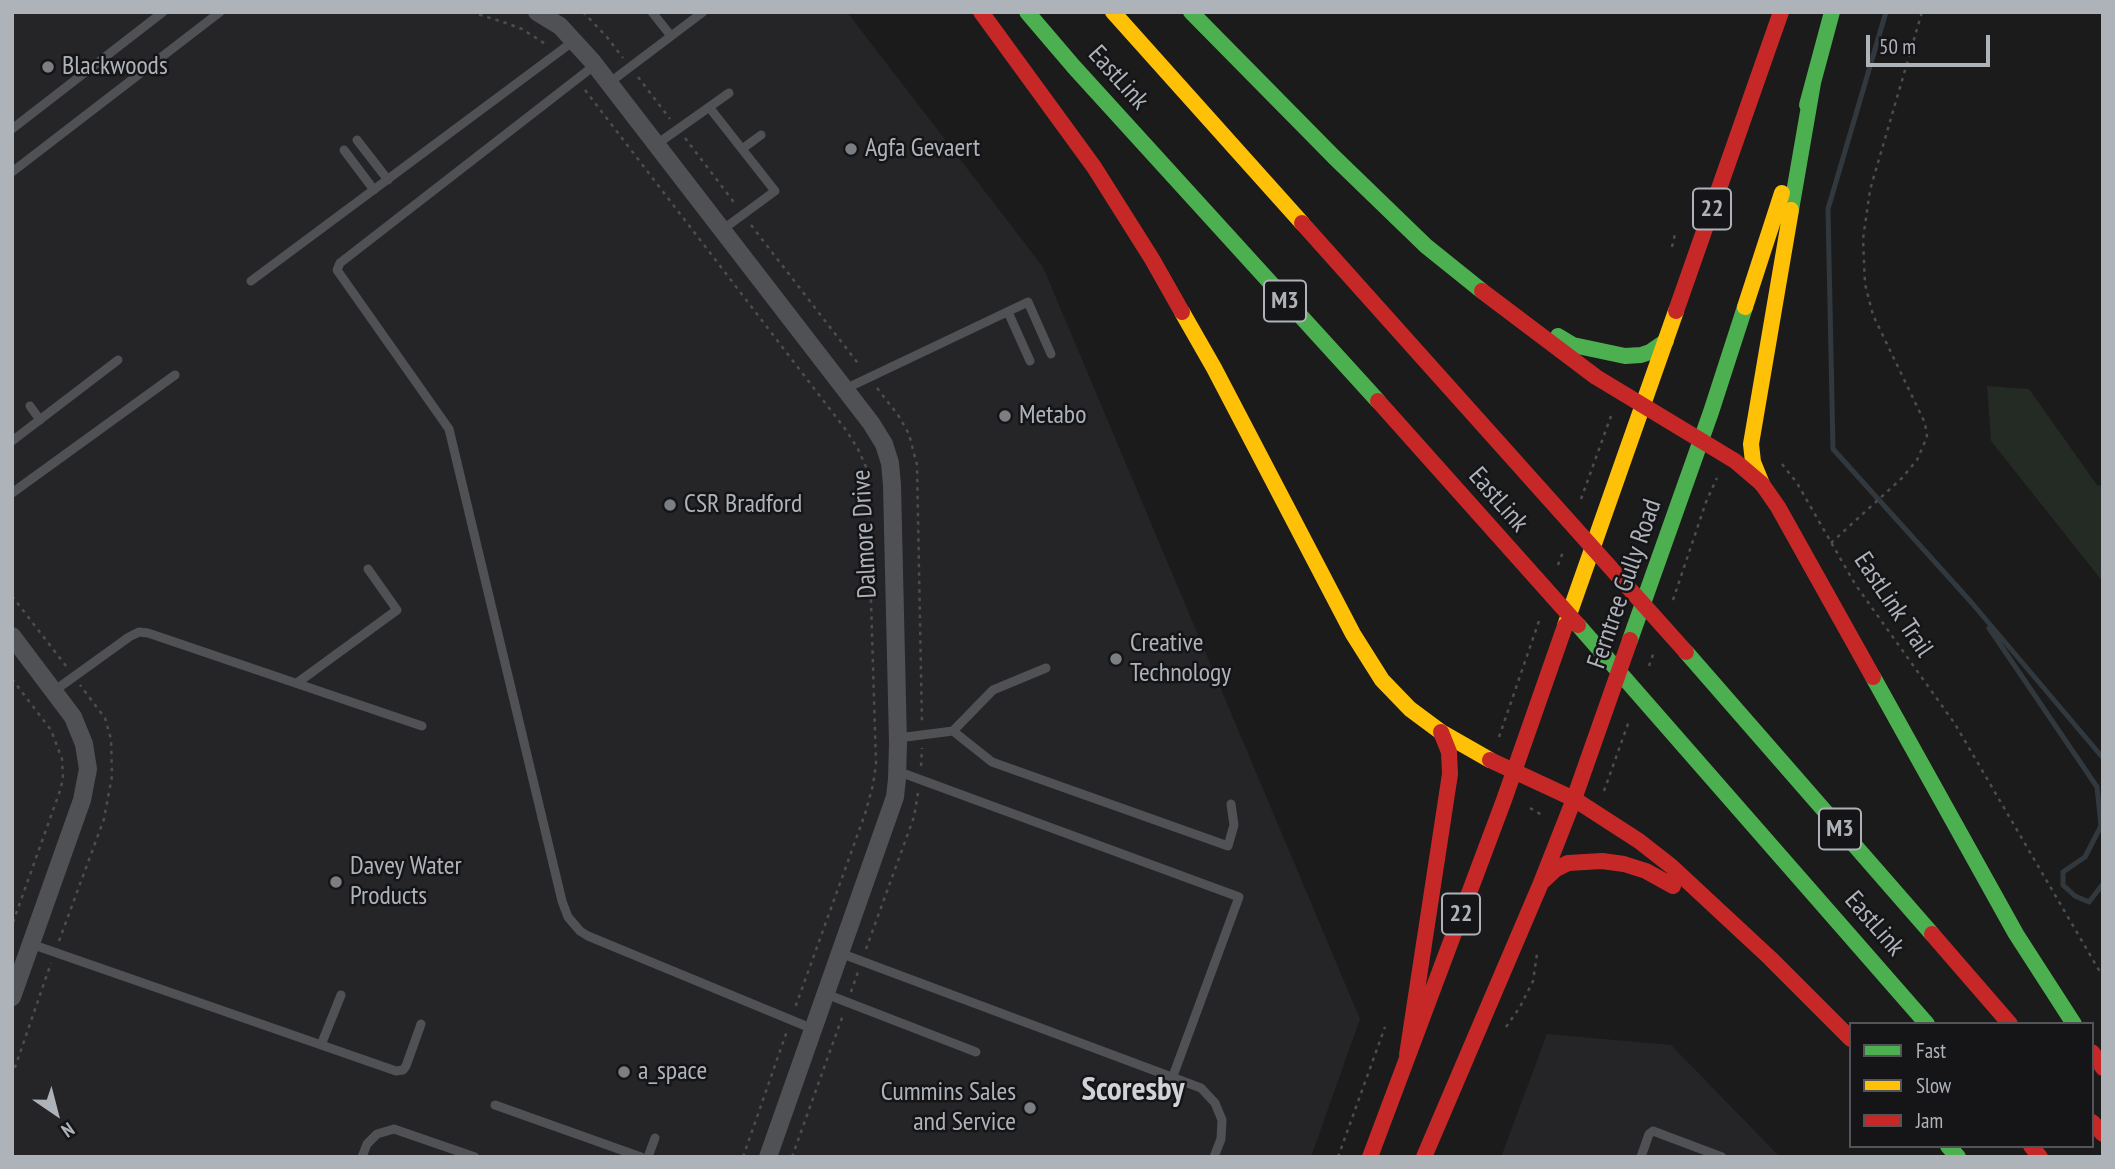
<!DOCTYPE html>
<html>
<head>
<meta charset="utf-8">
<style>
  body { margin:0 }
  #map { position:relative; width:2115px; height:1169px; overflow:hidden; background:#1b1b1b; font-family:"PT Sans Narrow",sans-serif }
  canvas { display:block }
  .frame { position:absolute; inset:0; border:14px solid #aeb3ba; pointer-events:none }
  .legend { position:absolute; left:1849px; top:1022px; width:245px; height:126px; box-sizing:border-box; background:#151517; border:2px solid #525458; margin:0; padding:9px 12px; list-style:none; font-size:21px; color:#aeb3ba }
  .legend li { display:flex; align-items:center; gap:14px; height:35px }
  .legend b { width:35px; border:2px solid #525458 }
  .north { position:absolute; left:21px; top:1078px; width:70px; height:70px; -webkit-text-stroke:5px #151517; paint-order:stroke; rotate:145deg; font-size:19px; font-weight:700; line-height:28px; text-align:center; color:#aeb3ba }
  .north::after { content:''; display:block; margin:auto; width:24px; height:32px; background:#aeb3ba; clip-path:polygon(50% 0,100% 100%,50% 72%,0 100%) }
  .scale { position:absolute; left:1866px; top:35px; width:124px; height:32px; box-sizing:border-box; border:4px solid #aeb3ba; border-top:0; padding-left:9px; font-size:21px; line-height:24px; white-space:nowrap; color:#aeb3ba; -webkit-text-stroke:5px #151517; paint-order:stroke }
</style>
</head>
<body>
<div id="map">
<canvas width="2115" height="1169"></canvas>
<div class="frame"></div>
<ul class="legend">
<li><b style="height:9px;background:#4caf50"></b>Fast</li>
<li><b style="height:9px;background:#ffc107"></b>Slow</li>
<li><b style="height:9px;background:#c62828"></b>Jam</li>
</ul>
<div class="north">N</div>
<div class="scale">50 m</div>
</div>
<script>
const ctx = document.querySelector('canvas').getContext('2d');
ctx.lineJoin = 'round';
function fill(path, color) { ctx.fillStyle = color; ctx.fill(path, 'evenodd'); }
const toPath = rows => new Path2D(rows.map(r => 'M' + r).join(''));
function stroke(path, color, width, dash) { ctx.strokeStyle = color; ctx.lineWidth = width; ctx.lineCap = dash ? 'butt' : 'round'; ctx.setLineDash(dash || []); ctx.stroke(path); }
function write(font, color, halo, rows, align = 'center') {
  ctx.font = font + ' "PT Sans Narrow",sans-serif'; ctx.lineWidth = 5; ctx.setLineDash([]); ctx.textBaseline = 'middle'; ctx.strokeStyle = halo; ctx.fillStyle = color; for (const [text, x, y, turn = 0] of rows) {
    ctx.save(); ctx.translate(x, y); ctx.rotate((+turn || 0) * Math.PI / 180); ctx.textAlign = isNaN(turn) ? turn : align; if (halo) ctx.strokeText(text, 0, 0); ctx.fillText(text, 0, 0); ctx.restore();
  }
}
const built = toPath([
  [12,12,847,12,1043,267,1360,1019,1311,1157,12,1157],
  [1547,1034,1671,1045,1780,1157,1501,1157]
]);
const green = toPath([
  [1987,386,2029,389,2097,485,2103,486,2103,582,1991,441]
]);
const stream = toPath([
  [1886,12,1828,209,1833,449,1971,602,2103,758],
  [1989,628,2097,787,2101,826,2085,857,2063,872,2063,885,2075,896,2089,902,2103,884]
]);
const path = toPath([
  [471,12,506,23,522,29,547,45],
  [583,12,606,36,623,58],
  [638,77,670,119],
  [585,90,846,430,858,449,867,469,876,764,873,785,865,814,795,1008],
  [685,138,736,205],
  [751,225,860,366],
  [1672,247,1675,234],
  [877,388,898,415,909,434,917,465,922,724],
  [1782,464,1797,483,1855,584,1955,724,2103,977],
  [1581,499,1611,416],
  [1831,543,1902,478,1917,460,1927,437,1925,423,1873,315,1865,284,1863,239,1870,190,1922,12],
  [1558,565,1563,552],
  [12,596,66,666],
  [1673,600,1706,502,1717,478],
  [1649,666,1654,652],
  [12,679,51,730,62,759,63,776,61,788,12,925],
  [1499,737,1539,621],
  [921,766,922,748],
  [1604,791,1629,721],
  [1530,808,1542,815],
  [59,941,104,819,112,776,111,739,105,718,80,685],
  [866,949,914,817,918,793],
  [851,992,858,972],
  [1506,1027,1520,1007,1533,981,1537,954],
  [12,1076,51,963],
  [743,1157,787,1031],
  [792,1157,843,1015],
  [1338,1157,1385,1027]
]);
const lane = toPath([
  [652,12,671,36],
  [595,65,340,263,337,270,449,429,562,901,568,917,580,931,588,936,813,1029],
  [609,83,703,12],
  [709,107,775,191,722,230],
  [12,129,163,12],
  [357,140,388,180],
  [657,144,729,93],
  [742,149,761,135],
  [344,150,374,190],
  [12,172,220,12],
  [251,281,575,40],
  [1008,312,1030,361],
  [845,389,1028,302,1051,354],
  [30,406,40,420],
  [12,441,118,360],
  [12,493,175,375],
  [297,683,397,610,368,569],
  [54,691,129,637,139,632,148,633,422,726],
  [953,731,993,690,1046,668],
  [898,738,953,731,992,762,1228,846,1234,825,1231,804],
  [897,771,1239,897,1173,1076],
  [31,944,396,1071,403,1070,406,1066,421,1024],
  [840,953,1201,1088,1215,1103,1222,1120,1221,1139,1214,1157],
  [826,994,976,1052],
  [321,1045,341,995],
  [495,1105,641,1157],
  [362,1157,367,1144,377,1134,394,1129,475,1157],
  [648,1157,655,1138],
  [1641,1157,1649,1134,1653,1131,1722,1157]
]);
const street = toPath([
  [537,12,560,26,592,61,871,423,884,444,890,463,892,485,898,743,897,779,895,797,768,1157],
  [12,636,73,717,84,744,88,769,82,800,12,997]
]);
const fast = toPath([
  [1027,12,1074,67,1378,401],
  [1191,12,1334,157,1426,246,1482,291],
  [1807,105,1832,12],
  [1791,210,1813,83],
  [1558,336,1573,345,1625,356,1641,355,1650,352,1666,341],
  [1578,625,1927,1024],
  [1630,640,1711,412,1745,307],
  [1686,652,1932,934],
  [1873,677,2016,934,2074,1024],
  [1948,1146,1958,1157]
]);
const slow = toPath([
  [1113,12,1302,223],
  [1745,307,1782,193],
  [1182,312,1214,368,1353,634,1382,680,1410,709,1441,732,1490,760],
  [1762,484,1753,462,1751,444,1791,210],
  [1565,626,1676,311]
]);
const jam = toPath([
  [981,12,1094,167,1152,259,1182,312],
  [1302,223,1686,652],
  [1482,291,1596,377,1735,461,1762,484,1778,507,1873,677],
  [1676,311,1781,12],
  [1378,401,1578,625],
  [1490,760,1574,799,1639,841,1671,866,1770,958,1851,1039],
  [1541,883,1556,869,1568,863,1602,861,1624,864,1646,871,1673,886],
  [1932,934,2010,1024],
  [2092,1052,2103,1068],
  [1407,1055,1450,774,1449,752,1441,732],
  [2092,1122,2103,1134],
  [2031,1146,2040,1157],
  [1370,1157,1504,800,1565,626],
  [1424,1157,1541,883,1574,799,1630,640]
]);
const markers = [
  [48,67,7,"#7b7e82"],
  [851,149,7,"#7b7e82"],
  [1005,416,7,"#7b7e82"],
  [670,505,7,"#7b7e82"],
  [1116,659,7,"#7b7e82"],
  [336,882,7,"#7b7e82"],
  [624,1072,7,"#7b7e82"],
  [1030,1108,7,"#7b7e82"]
];
const shields = [
  [1712,209,38],
  [1285,301,42],
  [1840,829,42],
  [1461,914,38]
];
const shieldNames = [
  ["22",1712,209],
  ["M3",1285,301],
  ["M3",1840,829],
  ["22",1461,914]
];
const poiNames = [
  ["Blackwoods",62,67],
  ["Agfa Gevaert",865,149],
  ["Metabo",1019,416],
  ["CSR Bradford",684,505],
  ["Creative",1130,644],
  ["Technology",1130,674],
  ["Davey Water",350,867],
  ["Products",350,897],
  ["a_space",638,1072],
  ["Cummins Sales",1016,1093,"right"],
  ["and Service",1016,1123,"right"]
];
const streetNames = [
  ["EastLink",1118,78,48],
  ["EastLink",1498,500,49],
  ["Dalmore Drive",865,534,-93],
  ["Ferntree Gully Road",1625,584,-71],
  ["EastLink Trail",1893,605,56],
  ["EastLink",1874,924,49]
];
const districtNames = [
  ["Scoresby",1133,1091]
];
fill(built, '#252527');
fill(green, '#242a24');
stroke(stream, '#32393e', 5);
stroke(path, '#4b4d4f', 2.5, [3.5, 5]);
stroke(lane, '#505154', 9);
stroke(street, '#505154', 18);
stroke(fast, '#4caf50', 16);
stroke(slow, '#ffc107', 16);
stroke(jam, '#c62828', 16);
for (const [x, y, r, color] of markers) { const dot = new Path2D(); dot.arc(x, y, r, 0, 2 * Math.PI); ctx.fillStyle = color; ctx.fill(dot); stroke(dot, '#151517', 2.5); }
for (const [x, y, w] of shields) { const box = new Path2D(); box.roundRect(x - w / 2, y - 20.5, w, 41, 5); ctx.fillStyle = '#151517'; ctx.fill(box); stroke(box, '#aeb3ba', 2); }
write('bold 24px', '#aeb3ba', null, shieldNames);
write('26px', '#aeb3ba', '#151517', poiNames, 'left');
write('26px', '#aeb3ba', '#151517', streetNames);
write('bold 33px', '#cfd2d7', '#151517', districtNames);
</script>
</body>
</html>
